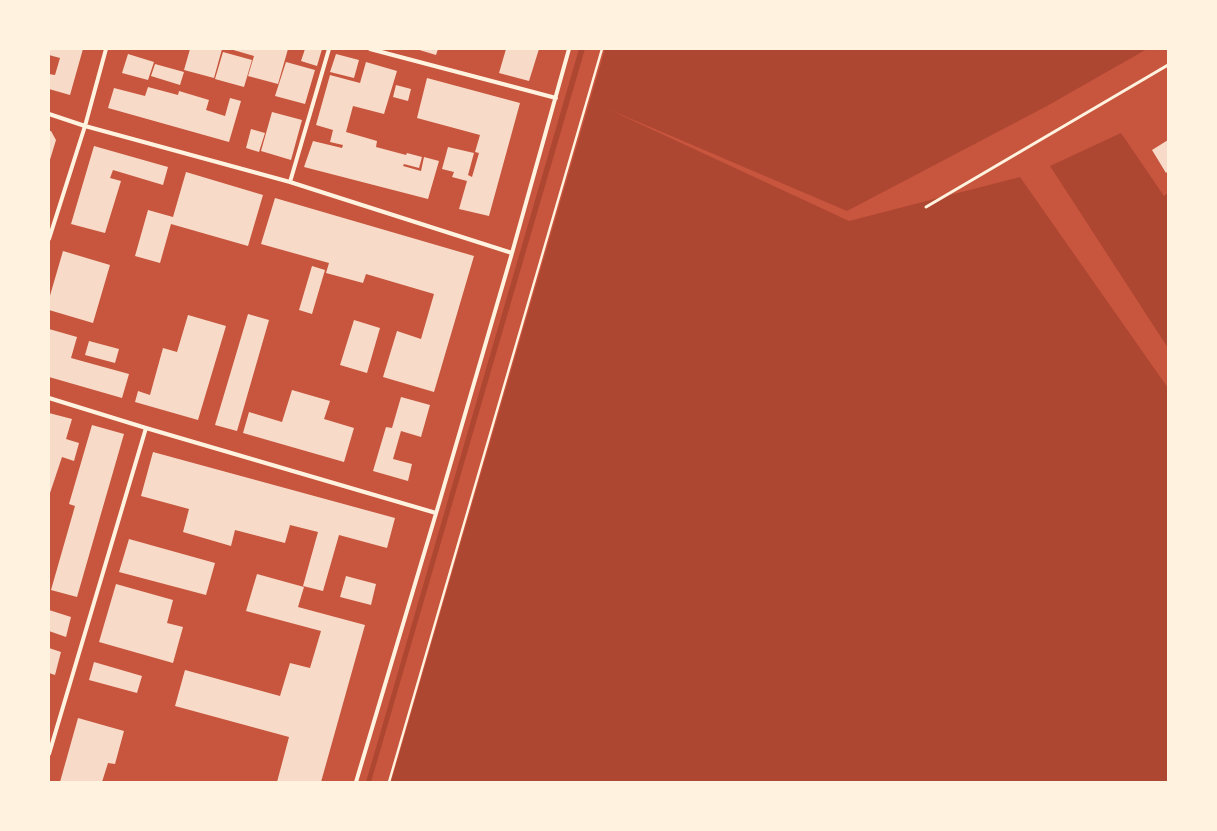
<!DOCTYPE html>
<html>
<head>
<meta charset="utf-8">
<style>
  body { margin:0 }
  #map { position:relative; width:1217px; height:831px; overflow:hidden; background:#c8553d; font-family:Quicksand,sans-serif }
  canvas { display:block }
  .frame { position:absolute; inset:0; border:50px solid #fff3e0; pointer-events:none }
</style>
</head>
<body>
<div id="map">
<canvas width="1217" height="831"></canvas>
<div class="frame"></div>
</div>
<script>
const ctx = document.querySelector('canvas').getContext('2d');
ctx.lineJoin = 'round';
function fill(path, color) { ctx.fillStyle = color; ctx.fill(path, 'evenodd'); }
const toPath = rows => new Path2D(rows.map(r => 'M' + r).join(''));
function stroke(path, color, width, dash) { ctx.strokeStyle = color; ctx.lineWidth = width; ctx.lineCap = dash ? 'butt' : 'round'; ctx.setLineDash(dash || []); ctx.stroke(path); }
const green = toPath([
  [579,49,585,49,371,782,366,782],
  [605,49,1147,49,1047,106,847,211,608,109,849,221,1020,177,1168,388,1168,782,391,782],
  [1121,133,1164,196,1168,193,1168,348,1050,166]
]);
const building = toPath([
  [49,49,83,49,70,95,49,89,49,74,55,75,60,58,49,55],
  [190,49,222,49,214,78,184,70],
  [230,49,288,49,278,84,248,76,254,56],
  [305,49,322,49,317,66,301,61],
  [416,49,438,49,436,55],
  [506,49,539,49,529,81,499,73],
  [223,52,252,60,244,87,215,79],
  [128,54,154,62,148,80,122,73],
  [336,54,359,60,354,78,330,72],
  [286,62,315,70,305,104,275,96],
  [366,62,397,71,384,114,353,106,346,132,377,141,376,147,406,155,407,153,422,157,419,168,404,164,403,166,421,171,424,157,439,161,428,199,304,167,313,141,342,148,343,145,330,142,333,130,316,125,330,75,360,83],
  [155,64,184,72,180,85,151,76],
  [427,78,520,103,489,216,459,209,467,181,452,177,454,172,442,169,448,147,474,153,468,175,472,177,479,153,475,152,480,135,417,118],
  [396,85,411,89,408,101,393,97],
  [148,87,178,95,179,91,209,100,206,110,225,116,230,98,241,101,229,142,108,108,114,88,145,96],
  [272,112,302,120,291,160,261,151],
  [251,129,265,133,259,152,246,148],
  [49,131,51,131,56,140,49,163],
  [1168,140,1168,171,1166,173,1152,150],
  [94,146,168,167,163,185,113,170,110,178,121,181,105,233,71,224],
  [186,172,263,195,248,246,171,224,160,263,135,256,148,210,173,217],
  [275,198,474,256,434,392,383,377,397,331,421,339,434,294,366,274,363,283,326,273,329,263,261,244],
  [63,251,110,265,93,323,49,310,49,299],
  [312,266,325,270,312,314,299,310],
  [248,314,269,320,237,431,215,425],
  [188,315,226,326,198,420,135,402,138,391,150,395,163,348,177,352],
  [354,320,380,328,367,373,340,365],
  [49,329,77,337,71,358,129,374,122,398,49,377],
  [89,341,119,349,115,363,85,355],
  [292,390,330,401,324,419,354,428,344,462,243,433,249,412,282,422],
  [401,397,430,405,421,437,401,431,393,459,412,464,408,481,373,471,386,427,392,428],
  [49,413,72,419,66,439,79,443,74,461,62,457,49,496],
  [92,425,124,434,77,597,51,590,75,506,69,504],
  [153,452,395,518,387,548,339,535,323,591,303,586,318,532,290,525,285,543,235,530,231,546,183,532,189,509,141,496],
  [129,539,215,563,206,595,119,572],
  [257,574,304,587,298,607,365,625,321,782,277,782,289,737,175,706,185,670,280,696,290,663,310,668,321,631,246,611],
  [346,576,376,584,371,605,340,597],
  [116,584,173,600,167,623,183,627,173,663,99,642],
  [49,610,71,617,66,637,49,631],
  [49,648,61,652,55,675,49,673],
  [94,662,142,676,137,693,89,680],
  [78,718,124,731,115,764,108,763,102,782,60,782]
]);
const path = toPath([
  [389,782,602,49]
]);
const service = toPath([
  [926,207,1168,65]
]);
const minor = toPath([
  [370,49,556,98],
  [49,114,85,126,290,182,512,253],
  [290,182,329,49],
  [49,239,85,126,106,49],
  [49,398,146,428,436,513],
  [49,754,146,428],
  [356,782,440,500,512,253,569,49]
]);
fill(green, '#ae4732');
fill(building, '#f7dbc8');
stroke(path, '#fff3e0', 2.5);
stroke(service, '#fff3e0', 3);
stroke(minor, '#fff3e0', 4);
</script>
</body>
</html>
